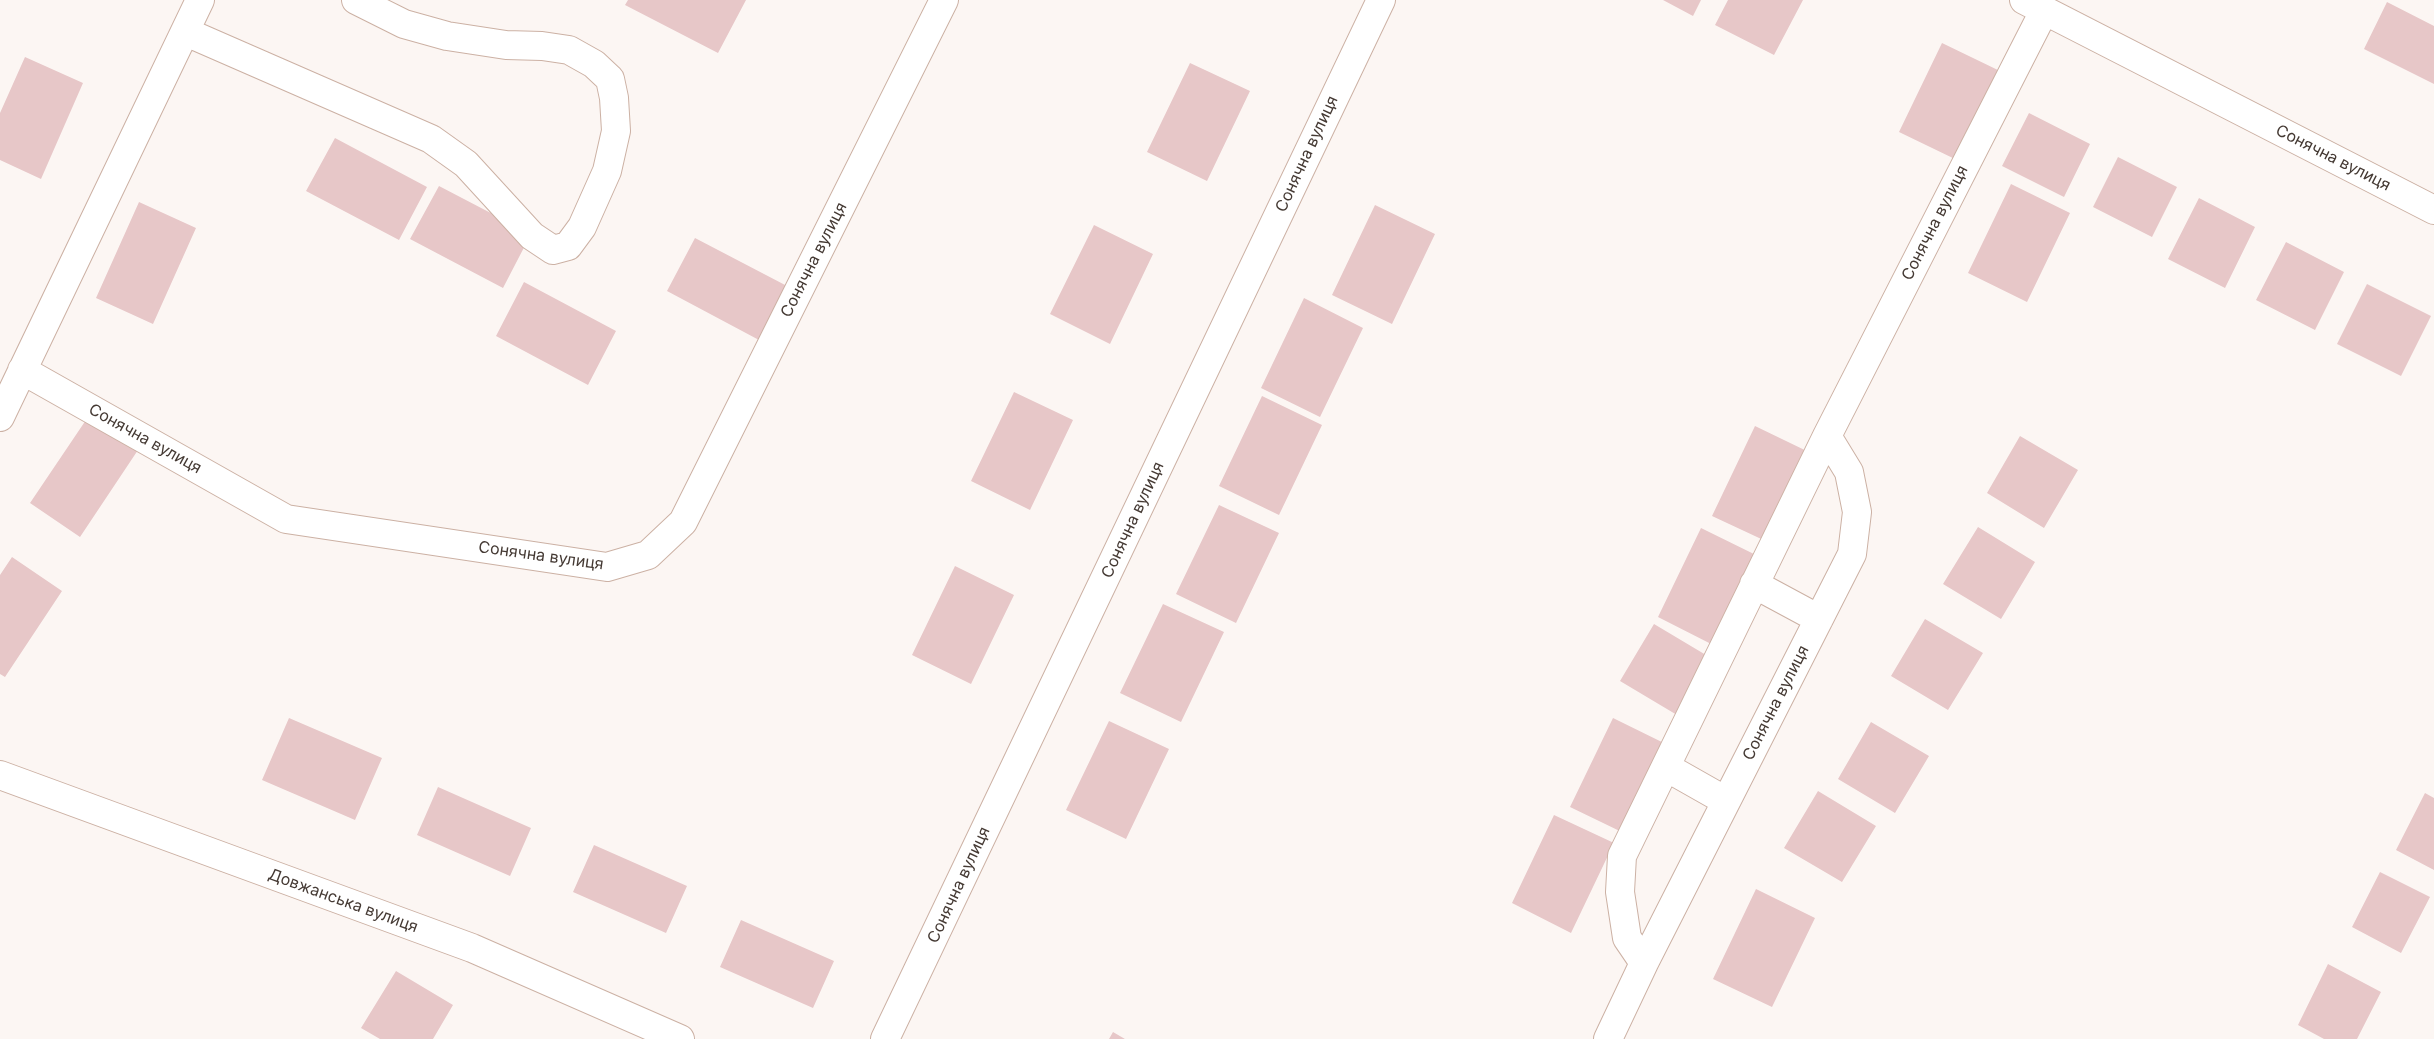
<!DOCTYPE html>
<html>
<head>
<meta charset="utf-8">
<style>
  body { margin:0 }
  canvas { display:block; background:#fcf6f3 }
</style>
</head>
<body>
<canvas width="2434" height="1039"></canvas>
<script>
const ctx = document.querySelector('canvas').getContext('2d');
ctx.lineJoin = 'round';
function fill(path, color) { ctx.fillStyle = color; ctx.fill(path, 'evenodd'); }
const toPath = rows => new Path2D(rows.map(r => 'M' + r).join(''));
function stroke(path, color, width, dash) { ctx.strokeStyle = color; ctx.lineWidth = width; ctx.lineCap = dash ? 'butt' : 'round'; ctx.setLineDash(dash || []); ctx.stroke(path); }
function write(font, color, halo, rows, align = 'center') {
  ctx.font = font + ' Inter,sans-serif'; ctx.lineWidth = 4; ctx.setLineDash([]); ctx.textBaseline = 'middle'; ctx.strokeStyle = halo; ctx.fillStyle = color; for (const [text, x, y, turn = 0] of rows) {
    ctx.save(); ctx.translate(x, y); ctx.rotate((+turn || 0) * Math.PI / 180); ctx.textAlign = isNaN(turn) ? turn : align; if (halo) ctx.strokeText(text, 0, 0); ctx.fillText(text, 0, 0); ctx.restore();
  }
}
const building = toPath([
  [628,0,746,0,718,53,625,5],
  [1663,0,1701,0,1693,16],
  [1728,0,1803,0,1774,55,1715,25],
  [2387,2,2434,26,2434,84,2364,49],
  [1942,43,2002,72,1959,161,1899,132],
  [25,57,83,83,41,179,0,160,0,113],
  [1190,63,1250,91,1207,181,1147,152],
  [2029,113,2090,144,2064,197,2002,166],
  [335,138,427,187,399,240,306,191],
  [2118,157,2177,187,2152,237,2093,207],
  [2011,184,2070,213,2027,302,1968,273],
  [439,186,531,234,503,288,410,239],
  [2199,198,2255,227,2225,288,2168,259],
  [139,202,196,228,153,324,96,298],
  [1375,205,1435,234,1392,324,1332,295],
  [1094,225,1153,254,1110,344,1050,314],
  [695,238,787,286,759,340,667,291],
  [2286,242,2344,272,2315,330,2256,300],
  [524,282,616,331,588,385,496,336],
  [2367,284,2431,316,2401,376,2337,344],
  [1304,298,1363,328,1320,417,1261,388],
  [1014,392,1073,420,1030,510,971,481],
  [1262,396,1322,425,1279,515,1219,486],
  [88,417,138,450,80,537,30,503],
  [1755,426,1815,455,1772,544,1712,516],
  [2020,436,2078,470,2044,528,1987,493],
  [1219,505,1279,533,1236,623,1176,594],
  [1978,527,2035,562,2001,619,1943,584],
  [1701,528,1760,557,1717,647,1658,617],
  [12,557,62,591,5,677,0,674,0,575],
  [955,566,1014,595,971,684,912,655],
  [1163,604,1224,632,1181,722,1120,693],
  [1925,619,1983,653,1948,710,1891,676],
  [1654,624,1711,658,1677,715,1620,681],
  [289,718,382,758,355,820,262,780],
  [1613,718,1672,747,1630,836,1570,807],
  [1109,721,1169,749,1126,839,1066,810],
  [1871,722,1929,756,1895,813,1838,779],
  [438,787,531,828,510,876,417,835],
  [1818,791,1876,826,1842,882,1784,848],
  [2425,793,2434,798,2434,870,2396,850],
  [1554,815,1614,843,1571,933,1512,903],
  [594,845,687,886,666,933,573,892],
  [2380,872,2430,897,2401,953,2352,927],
  [1756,889,1815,918,1772,1007,1713,979],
  [741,920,834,961,813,1008,720,967],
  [2328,964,2381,992,2357,1039,2324,1039,2298,1025],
  [396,971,453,1005,433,1039,380,1039,361,1028],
  [1113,1032,1125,1039,1109,1039]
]);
const minor = toPath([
  [2024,0,2434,210],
  [186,32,431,139,466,164,532,236,553,250,568,246,582,227,607,171,616,131,614,98,610,79,594,64,569,50,542,46,506,45,447,36,404,24,356,0],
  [22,370,286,519,607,567,648,555,683,522,944,0],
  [0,417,200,0],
  [1754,584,1819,619],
  [1666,767,1726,801],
  [0,775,472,948,680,1039],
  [1644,963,1627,938,1620,892,1622,856,1827,436,2044,11],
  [885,1039,1381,0],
  [1608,1039,1644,963,1852,554,1857,512,1849,472,1827,436]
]);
const streetNames = [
  ["Сонячна вулиця",1307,154,-65],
  ["Сонячна вулиця",2333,158,27],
  ["Сонячна вулиця",1935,223,-63],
  ["Сонячна вулиця",814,260,-63],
  ["Сонячна вулиця",145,439,29],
  ["Сонячна вулиця",1133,520,-65],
  ["Сонячна вулиця",541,556,8],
  ["Сонячна вулиця",1776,703,-63],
  ["Сонячна вулиця",959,885,-65],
  ["Довжанська вулиця",343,901,20]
];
fill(building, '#e7c7c8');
stroke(minor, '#ccb1a4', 30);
stroke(minor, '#fff', 28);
write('16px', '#453a34', '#fff', streetNames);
</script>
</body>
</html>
